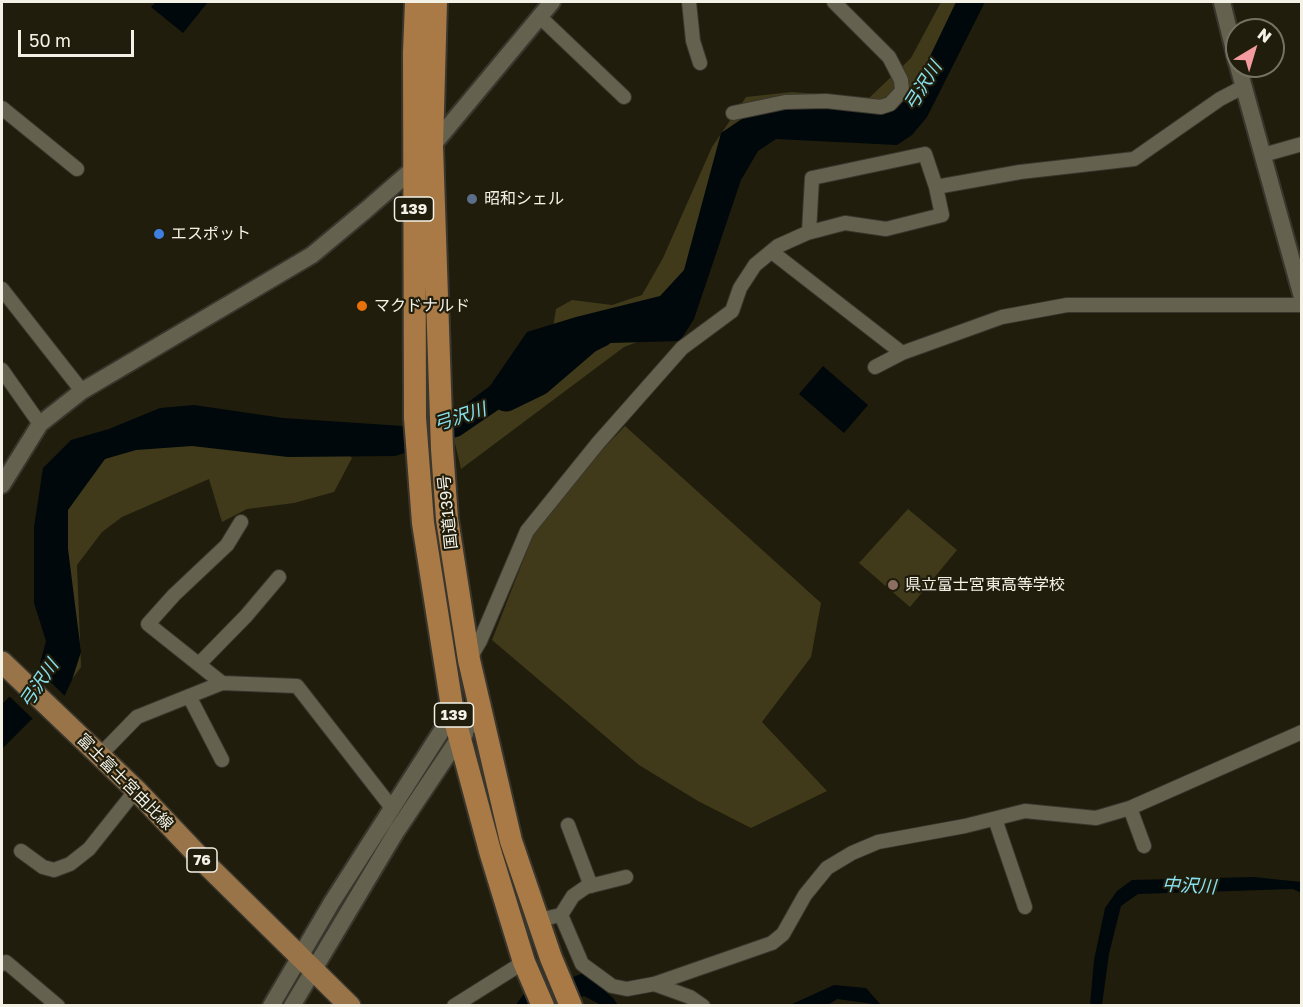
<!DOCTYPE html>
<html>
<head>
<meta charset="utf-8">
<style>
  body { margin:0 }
  #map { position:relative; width:1303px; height:1007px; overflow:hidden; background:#201d0c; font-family:"Golos Text",sans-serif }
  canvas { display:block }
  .frame { position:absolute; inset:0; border:3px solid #f4f2e7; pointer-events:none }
  .north { position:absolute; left:1225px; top:18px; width:60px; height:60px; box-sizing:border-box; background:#201d0c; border:2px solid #757264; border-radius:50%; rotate:38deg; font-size:16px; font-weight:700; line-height:24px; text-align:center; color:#f4f2e7 }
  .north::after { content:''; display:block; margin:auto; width:21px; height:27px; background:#f49b9f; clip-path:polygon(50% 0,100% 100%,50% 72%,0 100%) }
  .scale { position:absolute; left:18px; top:30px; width:116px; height:27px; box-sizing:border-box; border:3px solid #f4f2e7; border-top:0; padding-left:8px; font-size:18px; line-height:21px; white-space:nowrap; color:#f4f2e7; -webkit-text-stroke:4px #201d0c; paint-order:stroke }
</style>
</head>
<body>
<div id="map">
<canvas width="1303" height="1007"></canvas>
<div class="frame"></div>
<div class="north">N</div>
<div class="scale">50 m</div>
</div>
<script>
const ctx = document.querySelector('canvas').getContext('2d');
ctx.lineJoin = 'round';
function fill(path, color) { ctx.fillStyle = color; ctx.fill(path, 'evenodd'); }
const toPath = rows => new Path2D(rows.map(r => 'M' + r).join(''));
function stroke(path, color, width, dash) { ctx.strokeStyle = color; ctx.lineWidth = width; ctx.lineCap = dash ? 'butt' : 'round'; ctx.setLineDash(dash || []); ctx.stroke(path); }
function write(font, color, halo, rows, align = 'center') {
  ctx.font = font + ' "Golos Text","Noto Sans JP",sans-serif'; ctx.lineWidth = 4.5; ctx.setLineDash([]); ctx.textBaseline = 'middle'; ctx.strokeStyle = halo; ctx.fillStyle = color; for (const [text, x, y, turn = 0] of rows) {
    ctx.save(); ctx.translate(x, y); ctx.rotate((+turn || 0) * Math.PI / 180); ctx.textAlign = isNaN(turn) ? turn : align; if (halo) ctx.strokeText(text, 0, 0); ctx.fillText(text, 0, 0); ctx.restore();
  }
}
const green = toPath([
  [941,2,969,2,917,114,776,129,737,166,677,327,624,347,461,469,450,422,551,340,556,309,572,300,612,305,642,295,663,258,712,147,746,97,792,92,869,98,911,58],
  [625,426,821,603,811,657,762,722,827,791,751,828,698,801,639,765,492,640,542,512],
  [334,440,352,458,334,492,294,503,247,509,222,522,209,479,122,517,102,532,77,565,81,667,67,686,62,533,71,493,110,454,169,444],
  [908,509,957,550,910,607,859,563]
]);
const water = toPath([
  [156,2,208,2,183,33,151,7],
  [956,2,985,2,927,117,912,135,897,145,776,139,758,151,741,180,694,319,680,341,610,343,571,356,539,382,460,436,395,456,288,457,192,446,136,450,105,459,68,510,68,549,81,652,72,680,63,699,31,720,2,749,2,704,39,667,46,641,34,603,34,527,43,468,71,440,109,429,160,408,194,405,283,418,403,426,463,406,490,386,527,332,576,317,660,296,684,270,721,133,761,106,841,109,909,100],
  [823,366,868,405,844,433,799,394],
  [1254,877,1301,882,1301,893,1293,889,1138,894,1121,906,1109,954,1102,1005,1090,1005,1094,960,1105,908,1117,891,1132,880],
  [584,973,613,998,618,1005,601,1005,584,996,559,1005,515,1006,523,995],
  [834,985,866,988,881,1005,837,999,828,1005,790,1005]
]);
const pier = toPath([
  [35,667,67,698,35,721,7,694]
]);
const river = toPath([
  [506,398,539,382,588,340,600,334]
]);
const minor = toPath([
  [689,2,693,41,700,63],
  [539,16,624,97],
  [2,108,77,169],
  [733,113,785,102,826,101,881,107,890,104,902,91,901,80,889,57,834,2],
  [1263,155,1302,144],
  [809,232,812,178,925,154,936,187],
  [772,252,902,353],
  [2,289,82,391],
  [875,367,902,353,1002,317,1067,305,1302,305],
  [2,370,40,424],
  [469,660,480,641,527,531,598,443,682,348,732,311,740,288,755,265,778,246,807,233,845,223,886,229,942,215,936,187,1020,172,1134,159,1220,99,1243,87],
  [200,663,246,616,279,577],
  [222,683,148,624,174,595,227,545,241,522],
  [189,696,222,760],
  [100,755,137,717,222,683,297,686,392,808],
  [1130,808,1144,846],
  [995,819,1025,907],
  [568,825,591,886],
  [21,851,43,867,54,870,70,864,89,849,136,790],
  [561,915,573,896,586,887,626,877],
  [538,920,561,915,582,964,612,986,627,989,654,984,690,997,703,1006],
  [2,964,6,962,58,1006],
  [654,984,772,943,783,934,805,895,827,868,852,853,878,842,965,826,1025,811,1096,818,1130,808,1302,732],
  [454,1006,524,962]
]);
const tertiary = toPath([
  [1222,2,1237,63],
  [1238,66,1302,297],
  [2,485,40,424,82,391,312,255,366,210,414,168,552,2],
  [271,1006,332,902,453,713,486,730],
  [292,1006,396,832,461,735,465,734]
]);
const primary = toPath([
  [2,662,136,790,210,868,350,1006]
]);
const trunk = toPath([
  [416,2,414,53,415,418,423,523,453,713,490,851,524,962,543,1006],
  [436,2,432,146,442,449,447,519,469,660,511,841,551,958,571,1006]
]);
const markers = [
  [472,199,6,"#5c6f8a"],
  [159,234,6,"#3f7fe0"],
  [362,306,6,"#e8710a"],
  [893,585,6,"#8d6e63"]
];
const shields = [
  [414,209,39],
  [454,715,39],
  [202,860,30]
];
const shieldNames = [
  ["139",414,209],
  ["139",454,715],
  ["76",202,860]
];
const poiNames = [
  ["昭和シェル",484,199],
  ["エスポット",171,234],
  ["マクドナルド",374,306],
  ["県立富士宮東高等学校",905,585]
];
const streetNames = [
  ["国道139号",448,512,-96],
  ["富士富士宮由比線",125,782,45]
];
const waterNames = [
  ["弓沢川",923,86,-58],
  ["弓沢川",460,417,-18],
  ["弓沢川",39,684,-56],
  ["中沢川",1189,886,3]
];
fill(green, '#403a1b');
fill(water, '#00080b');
fill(pier, '#201d0c');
stroke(river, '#00080b', 27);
stroke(minor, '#39362e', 16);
stroke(tertiary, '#39362e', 20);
stroke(primary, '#39362e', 24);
stroke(trunk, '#39362e', 26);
stroke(minor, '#65614f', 14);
stroke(tertiary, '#65614f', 16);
stroke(primary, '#987448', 21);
stroke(trunk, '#a97a46', 22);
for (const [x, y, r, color] of markers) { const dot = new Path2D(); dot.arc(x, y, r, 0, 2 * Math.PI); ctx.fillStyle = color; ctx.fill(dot); stroke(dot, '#201d0c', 2); }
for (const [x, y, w] of shields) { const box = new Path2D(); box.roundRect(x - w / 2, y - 12, w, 24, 4.5); ctx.fillStyle = '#201d0c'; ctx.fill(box); stroke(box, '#f4f2e7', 1.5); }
write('bold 15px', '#f4f2e7', null, shieldNames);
write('16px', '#f4f2e7', '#201d0c', poiNames, 'left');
write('16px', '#f4f2e7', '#201d0c', streetNames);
write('italic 18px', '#88e3f1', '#201d0c', waterNames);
</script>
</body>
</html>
